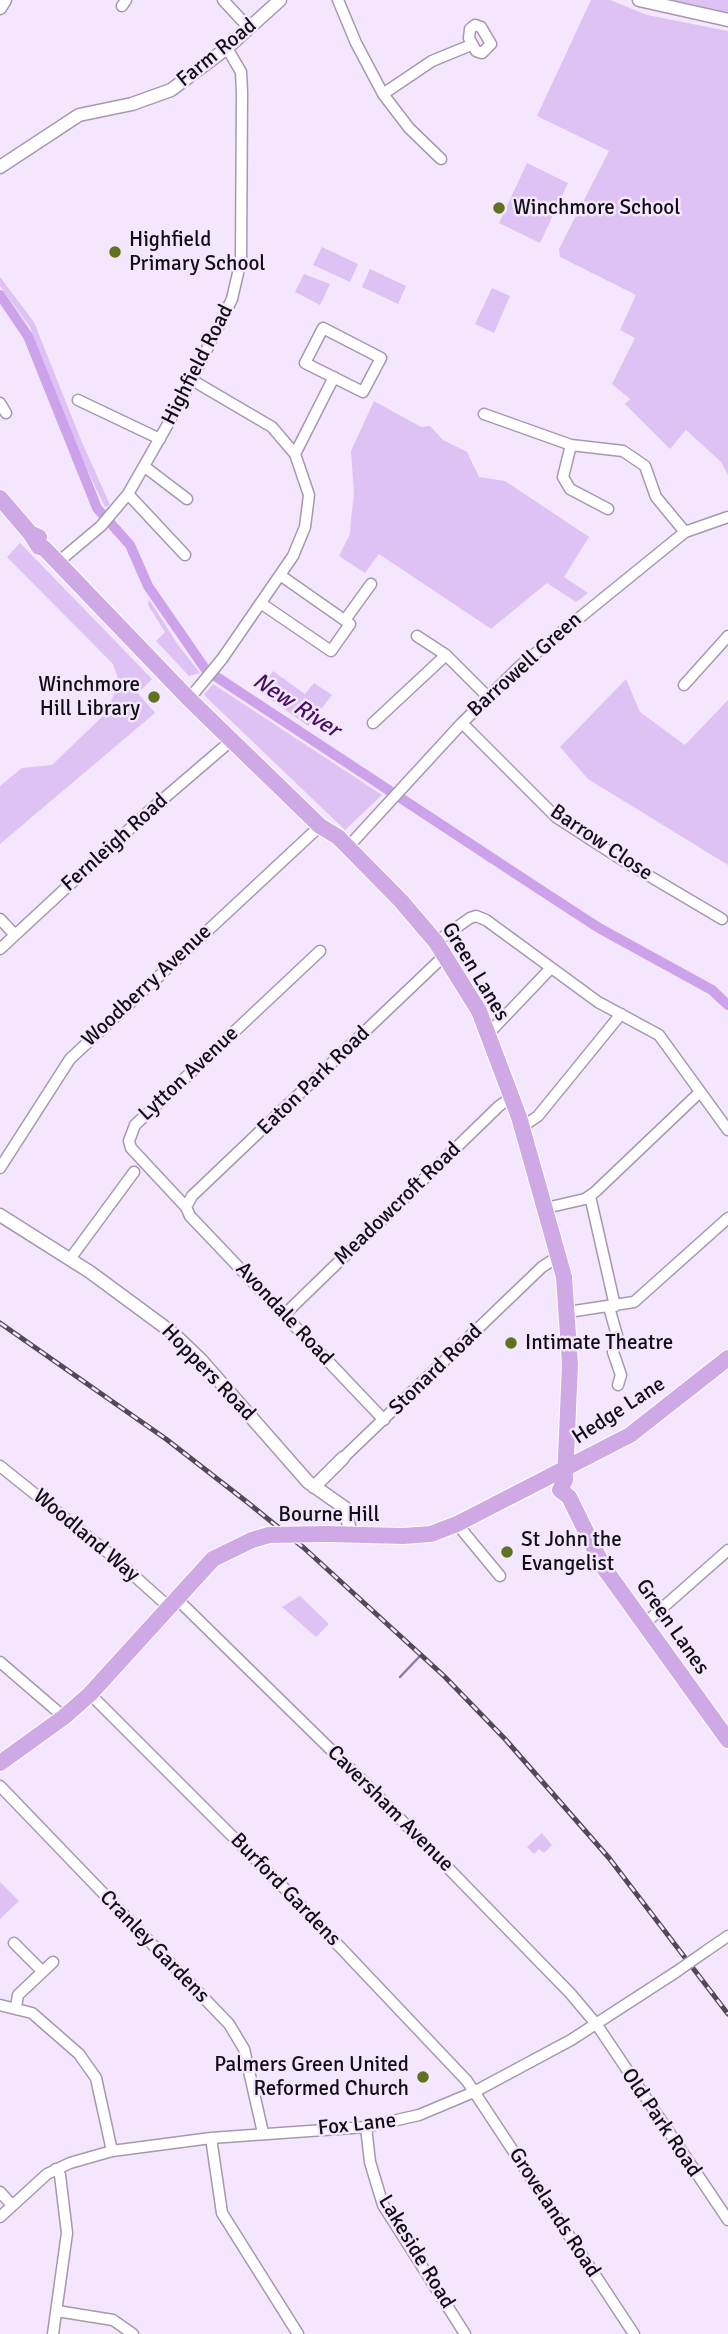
<!DOCTYPE html>
<html>
<head>
<meta charset="utf-8">
<style>
  body { margin:0 }
  canvas { display:block; background:#f4e7fd }
</style>
</head>
<body>
<canvas width="728" height="2334"></canvas>
<script>
const ctx = document.querySelector('canvas').getContext('2d');
ctx.lineJoin = 'round';
function fill(path, color) { ctx.fillStyle = color; ctx.fill(path, 'evenodd'); }
const toPath = rows => new Path2D(rows.map(r => 'M' + r).join(''));
function stroke(path, color, width, dash) { ctx.strokeStyle = color; ctx.lineWidth = width; ctx.lineCap = dash ? 'butt' : 'round'; ctx.setLineDash(dash || []); ctx.stroke(path); }
function write(font, color, halo, rows, align = 'center') {
  ctx.font = font + ' Signika,sans-serif'; ctx.lineWidth = 5; ctx.setLineDash([]); ctx.textBaseline = 'middle'; ctx.strokeStyle = halo; ctx.fillStyle = color; for (const [text, x, y, turn = 0] of rows) {
    ctx.save(); ctx.translate(x, y); ctx.rotate((+turn || 0) * Math.PI / 180); ctx.textAlign = isNaN(turn) ? turn : align; if (halo) ctx.strokeText(text, 0, 0); ctx.fillText(text, 0, 0); ctx.restore();
  }
}
const green = toPath([
  [591,0,610,0,647,15,728,31,728,475,721,462,686,430,670,449,625,404,630,399,612,384,635,338,620,330,636,295,560,257,559,249,609,151,537,116],
  [663,0,728,0,728,16],
  [527,163,568,183,540,243,499,223],
  [322,247,358,264,350,282,313,265],
  [370,269,406,286,398,304,362,287],
  [304,274,330,284,320,305,295,292],
  [0,277,34,322,81,440,110,505,105,507,67,428,30,327,0,286],
  [492,288,510,296,494,333,475,324],
  [374,401,421,427,430,426,443,440,467,452,479,477,505,481,589,537,564,577,588,593,576,602,547,583,491,629,379,554,365,573,339,556,350,534,351,519,354,494,351,451],
  [20,543,152,679,138,693,155,713,0,844,0,786,22,768,52,765,107,712,119,681,113,664,7,557],
  [149,599,178,645,200,673,189,676,156,641,165,632,148,605],
  [273,671,305,694,314,683,332,695,308,726,259,691],
  [626,679,640,712,685,745,728,700,728,865,588,779,560,747],
  [213,684,382,795,345,830,204,695],
  [300,1596,329,1624,316,1637,282,1607],
  [542,1833,552,1845,544,1853,539,1849,534,1854,527,1847],
  [0,1882,19,1901,0,1919]
]);
const stream = toPath([
  [400,1677,419,1657]
]);
const canal = toPath([
  [0,295,28,336,97,508,130,545,148,586,206,670,539,889,599,928,712,990,728,1005]
]);
const minor = toPath([
  [223,0,249,28],
  [338,0,356,43,383,94,409,128,441,159],
  [122,6,126,0],
  [475,25,481,27,491,44,482,53,476,51,469,38,470,29,475,25],
  [383,94,432,61,471,45],
  [323,328,381,358,363,392,305,363,323,328],
  [78,400,160,439],
  [0,403,6,413],
  [484,414,571,445,623,451,645,466,656,497,685,532],
  [571,445,563,477,570,489,608,509],
  [295,454,334,377],
  [145,467,187,499],
  [128,494,185,555],
  [57,563,101,526,128,494,180,403,232,299,241,260,242,92,241,72,227,48],
  [262,604,331,651,350,624,280,575],
  [345,620,371,584],
  [417,636,446,655,487,696],
  [684,685,728,636],
  [189,699,222,659,293,556,305,527,309,495,295,454,272,427,192,380],
  [373,723,446,655],
  [462,723,556,817,624,861,722,919],
  [348,847,462,723,520,666,685,532,728,517],
  [0,919,15,935],
  [436,942,470,918,476,916,486,920,598,1002,659,1035,728,1130],
  [0,949,148,812,232,740],
  [320,951,135,1125,129,1141,131,1148,186,1207,190,1216,384,1420],
  [489,1033,551,968],
  [522,1127,538,1116,621,1014],
  [0,1168,70,1059,320,826],
  [590,1196,615,1306],
  [186,1207,192,1196,444,956],
  [546,1208,585,1199,595,1192,700,1092],
  [70,1259,134,1172],
  [609,1307,618,1339,613,1352,621,1375,618,1385],
  [568,1312,634,1302,728,1218],
  [285,1314,499,1106,512,1097],
  [343,1458,542,1267,559,1256],
  [0,1466,111,1555,170,1608],
  [457,1524,500,1576],
  [177,1599,373,1791,570,1993,597,2025,728,2220],
  [643,1625,728,1550],
  [0,1662,64,1717],
  [90,1694,285,1889,467,2081,634,2334],
  [0,1786,229,2024,244,2049,263,2133],
  [14,1943,42,1971],
  [706,1951,728,1936],
  [0,2005,32,2013,79,2054,96,2078,112,2151],
  [16,2007,18,1995,53,1962],
  [366,2127,370,2162,383,2205,465,2334],
  [211,2138,222,2213,298,2334],
  [0,2192,11,2204],
  [0,2217,47,2174,70,2163,112,2151,211,2138,366,2127,419,2115,474,2092,571,2040,676,1972],
  [57,2311,113,2320,133,2334],
  [53,2334,67,2233,60,2175,56,2169]
]);
const tertiary = toPath([
  [639,0,728,20],
  [0,8,5,0],
  [0,167,79,115,132,104,171,90,227,48,280,0],
  [0,1215,90,1272,174,1334,201,1360,308,1482,345,1508,351,1535],
  [314,1487,343,1458]
]);
const primary = toPath([
  [0,498,30,533,39,537],
  [30,533,39,547,44,548,189,699,320,826,338,837,401,901,436,942,479,1011,519,1117,564,1277,570,1364,565,1480,560,1490,569,1497,604,1568,728,1740],
  [327,1534,403,1536,431,1534,457,1524,630,1435,728,1358],
  [0,1763,64,1717,90,1694,213,1559,252,1540]
]);
const rail = toPath([
  [0,1323,166,1439,247,1502,304,1548,444,1676,505,1739,609,1858,728,2014]
]);
const minorBridge = toPath([
  [676,1972,706,1951]
]);
const primaryBridge = toPath([
  [252,1540,269,1535,327,1534]
]);
const markers = [
  [499,208,7,"#5f7220"],
  [115,252,7,"#5f7220"],
  [154,697,7,"#5f7220"],
  [511,1343,7,"#5f7220"],
  [507,1552,7,"#5f7220"],
  [423,2077,7,"#5f7220"]
];
const streetNames = [
  ["Farm Road",217,53,-39],
  ["Highfield Road",198,365,-63],
  ["Barrowell Green",525,665,-42],
  ["Fernleigh Road",115,843,-42],
  ["Barrow Close",601,843,34],
  ["Green Lanes",475,972,59],
  ["Woodberry Avenue",147,986,-43],
  ["Lytton Avenue",189,1074,-43],
  ["Eaton Park Road",314,1081,-44],
  ["Meadowcroft Road",398,1204,-44],
  ["Avondale Road",284,1314,47],
  ["Stonard Road",436,1370,-44],
  ["Hoppers Road",208,1373,46],
  ["Hedge Lane",619,1411,-33],
  ["Bourne Hill",329,1515],
  ["Woodland Way",86,1536,40],
  ["Green Lanes",672,1627,55],
  ["Caversham Avenue",390,1809,45],
  ["Burford Gardens",285,1890,46],
  ["Cranley Gardens",154,1947,46],
  ["Old Park Road",661,2123,56],
  ["Fox Lane",357,2125,-6],
  ["Grovelands Road",554,2213,57],
  ["Lakeside Road",416,2252,59]
];
const poiNames = [
  ["Winchmore School",513,208],
  ["Highfield",129,240],
  ["Primary School",129,264],
  ["Winchmore",140,685,"right"],
  ["Hill Library",140,709,"right"],
  ["Intimate Theatre",525,1343],
  ["St John the",521,1540],
  ["Evangelist",521,1564],
  ["Palmers Green United",409,2065,"right"],
  ["Reformed Church",409,2089,"right"]
];
const waterNames = [
  ["New River",296,706,33]
];
fill(green, '#dec2f3');
stroke(stream, '#9476aa', 2.5);
stroke(canal, '#cca2ea', 10);
stroke(minor, '#a699af', 13);
stroke(tertiary, '#a699af', 15);
stroke(primary, '#fff', 18);
stroke(minor, '#fff', 10);
stroke(tertiary, '#fff', 12);
stroke(primary, '#cea9e5', 16);
stroke(rail, '#504a55', 5);
stroke(rail, '#f4e7fd', 2.5, [8]);
stroke(minorBridge, '#a699af', 13, []);
stroke(primaryBridge, '#fff', 18, []);
stroke(minorBridge, '#fff', 10);
stroke(primaryBridge, '#cea9e5', 16);
for (const [x, y, r, color] of markers) { const dot = new Path2D(); dot.arc(x, y, r, 0, 2 * Math.PI); ctx.fillStyle = color; ctx.fill(dot); stroke(dot, '#f4e7fd', 2.5); }
write('21px', '#120e15', '#f4e7fd', streetNames);
write('21px', '#120e15', '#f4e7fd', poiNames, 'left');
write('italic 23px', '#481064', '#f4e7fd', waterNames);
</script>
</body>
</html>
